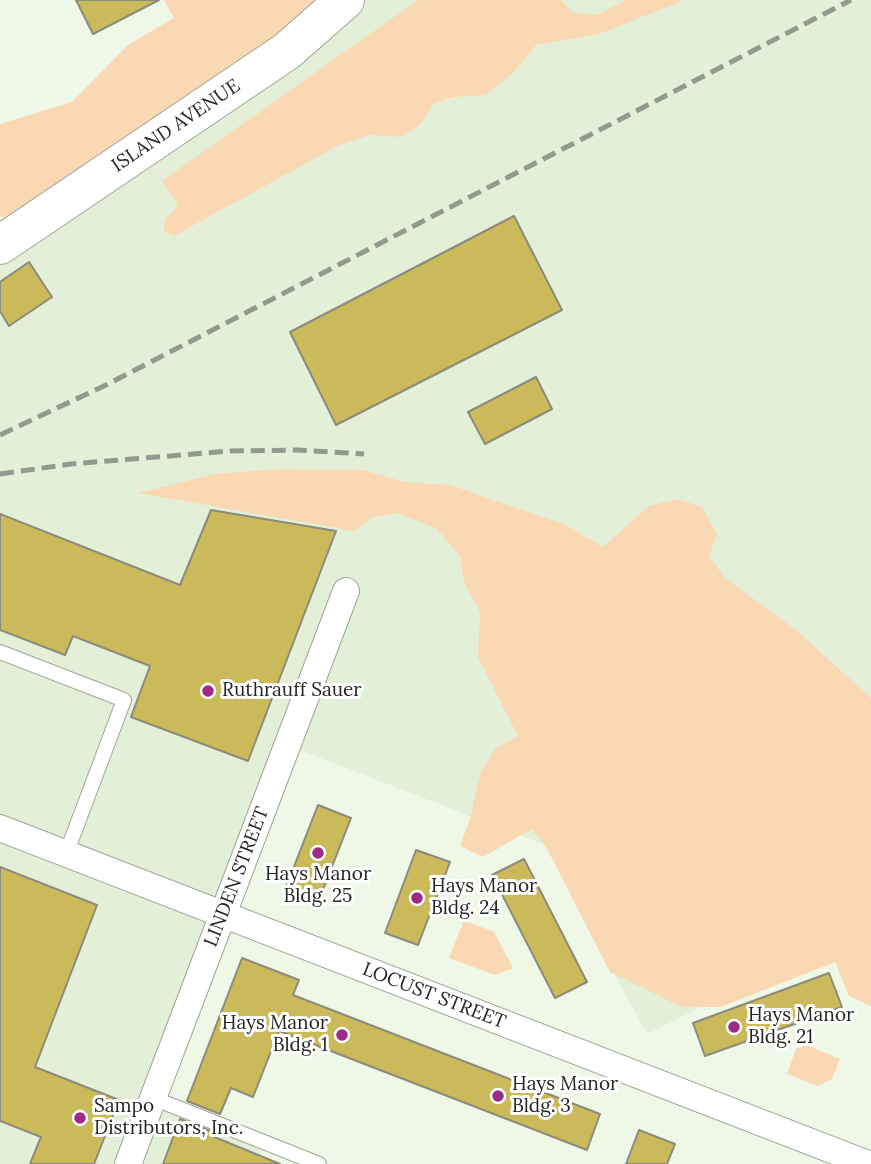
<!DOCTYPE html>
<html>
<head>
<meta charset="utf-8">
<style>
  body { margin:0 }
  canvas { display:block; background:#eff7e6 }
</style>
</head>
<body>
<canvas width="871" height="1164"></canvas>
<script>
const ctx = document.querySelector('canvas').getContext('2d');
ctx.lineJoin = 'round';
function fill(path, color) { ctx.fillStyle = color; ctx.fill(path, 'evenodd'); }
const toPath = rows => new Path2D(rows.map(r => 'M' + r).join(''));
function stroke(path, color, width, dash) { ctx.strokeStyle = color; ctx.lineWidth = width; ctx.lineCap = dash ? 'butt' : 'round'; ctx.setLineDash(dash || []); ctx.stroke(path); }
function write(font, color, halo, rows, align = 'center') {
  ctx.font = font + ' Lora,serif'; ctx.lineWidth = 6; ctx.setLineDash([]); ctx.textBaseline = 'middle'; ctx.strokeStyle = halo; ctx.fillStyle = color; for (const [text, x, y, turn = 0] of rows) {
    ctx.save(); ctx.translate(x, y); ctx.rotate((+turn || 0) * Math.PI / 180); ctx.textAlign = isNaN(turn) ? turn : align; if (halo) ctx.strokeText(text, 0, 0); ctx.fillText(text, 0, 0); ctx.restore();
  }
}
const built = toPath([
  [345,0,871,0,871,921,647,1034,545,845,287,745,153,1098,264,1142,256,1164,0,1164,0,245]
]);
const green = toPath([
  [164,0,320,0,282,40,9,218,0,216,0,124,72,102,128,45,174,18],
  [418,0,561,0,572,12,597,15,626,0,684,0,599,34,536,45,512,74,485,95,453,97,433,104,421,124,403,137,370,135,339,145,174,236,163,231,165,219,178,205,162,181],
  [281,469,362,470,405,482,450,485,566,525,603,547,649,506,678,499,702,507,717,534,709,556,725,578,795,629,871,698,871,1006,849,996,835,962,721,1007,682,1007,610,972,545,845,532,829,483,857,460,846,470,819,481,771,496,748,518,736,478,657,480,612,464,582,460,556,436,528,398,513,373,517,354,531,138,493,215,474],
  [464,920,494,932,513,968,495,975,449,958],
  [806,1045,840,1059,832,1079,818,1086,787,1074,796,1049]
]);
const building = toPath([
  [76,0,159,0,93,34,76,0],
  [514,216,562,310,336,425,290,332,514,216],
  [29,262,52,297,9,326,0,311,0,282,29,262],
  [536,377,552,409,485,444,468,412,536,377],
  [211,510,336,531,248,761,131,717,150,666,73,636,65,655,0,630,0,514,180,585,211,510],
  [318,805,351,818,319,900,286,887,318,805],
  [416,850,450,862,418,945,385,933,416,850],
  [524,859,587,982,555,998,492,875,524,859],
  [0,867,97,905,35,1067,119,1100,94,1164,30,1164,41,1137,0,1121,0,867],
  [242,958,299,980,293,995,600,1114,587,1150,279,1031,253,1097,231,1088,220,1114,187,1101,242,958],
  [829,973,842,1007,705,1056,693,1023,829,973],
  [180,1119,213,1132,212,1136,280,1164,163,1164,180,1119],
  [639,1130,675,1144,667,1164,626,1164,639,1130]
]);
const lane = toPath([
  [0,652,124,700,66,854],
  [153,1098,319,1164]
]);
const street = toPath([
  [0,828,868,1164],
  [128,1164,346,591]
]);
const primary = toPath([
  [0,245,287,51,345,0]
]);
const rail = toPath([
  [0,435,108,384,851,0],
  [0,474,71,464,230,451,297,450,364,454]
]);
const markers = [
  [208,691,7,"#9e2a85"],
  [318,853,7,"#9e2a85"],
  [417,898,7,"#9e2a85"],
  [734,1027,7,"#9e2a85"],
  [342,1035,7,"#9e2a85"],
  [498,1096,7,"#9e2a85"],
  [80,1118,7,"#9e2a85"]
];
const streetNames = [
  ["ISLAND AVENUE",176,126,-34],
  ["LINDEN STREET",237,877,-69],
  ["LOCUST STREET",434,996,21]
];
const poiNames = [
  ["Ruthrauff Sauer",222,691],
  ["Hays Manor",318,875,"center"],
  ["Bldg. 25",318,897,"center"],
  ["Hays Manor",431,887],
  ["Bldg. 24",431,909],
  ["Hays Manor",748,1016],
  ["Bldg. 21",748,1038],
  ["Hays Manor",328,1024,"right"],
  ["Bldg. 1",328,1046,"right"],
  ["Hays Manor",512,1085],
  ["Bldg. 3",512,1107],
  ["Sampo",94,1107],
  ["Distributors, Inc.",94,1129]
];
fill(built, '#e3efd7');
fill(green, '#fad8b4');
fill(building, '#cbba5a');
stroke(building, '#8d8b7b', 2);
stroke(lane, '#9ea697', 16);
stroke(street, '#9ea697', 28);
stroke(primary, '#9ea697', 40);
stroke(lane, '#fff', 14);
stroke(street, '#fff', 26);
stroke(primary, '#fff', 38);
stroke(rail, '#93998d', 5, [14, 7]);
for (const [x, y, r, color] of markers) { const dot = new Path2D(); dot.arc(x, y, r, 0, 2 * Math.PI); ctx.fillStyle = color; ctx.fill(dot); stroke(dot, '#fff', 2.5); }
write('19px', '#232620', '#fff', streetNames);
write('19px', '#232620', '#fff', poiNames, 'left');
</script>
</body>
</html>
